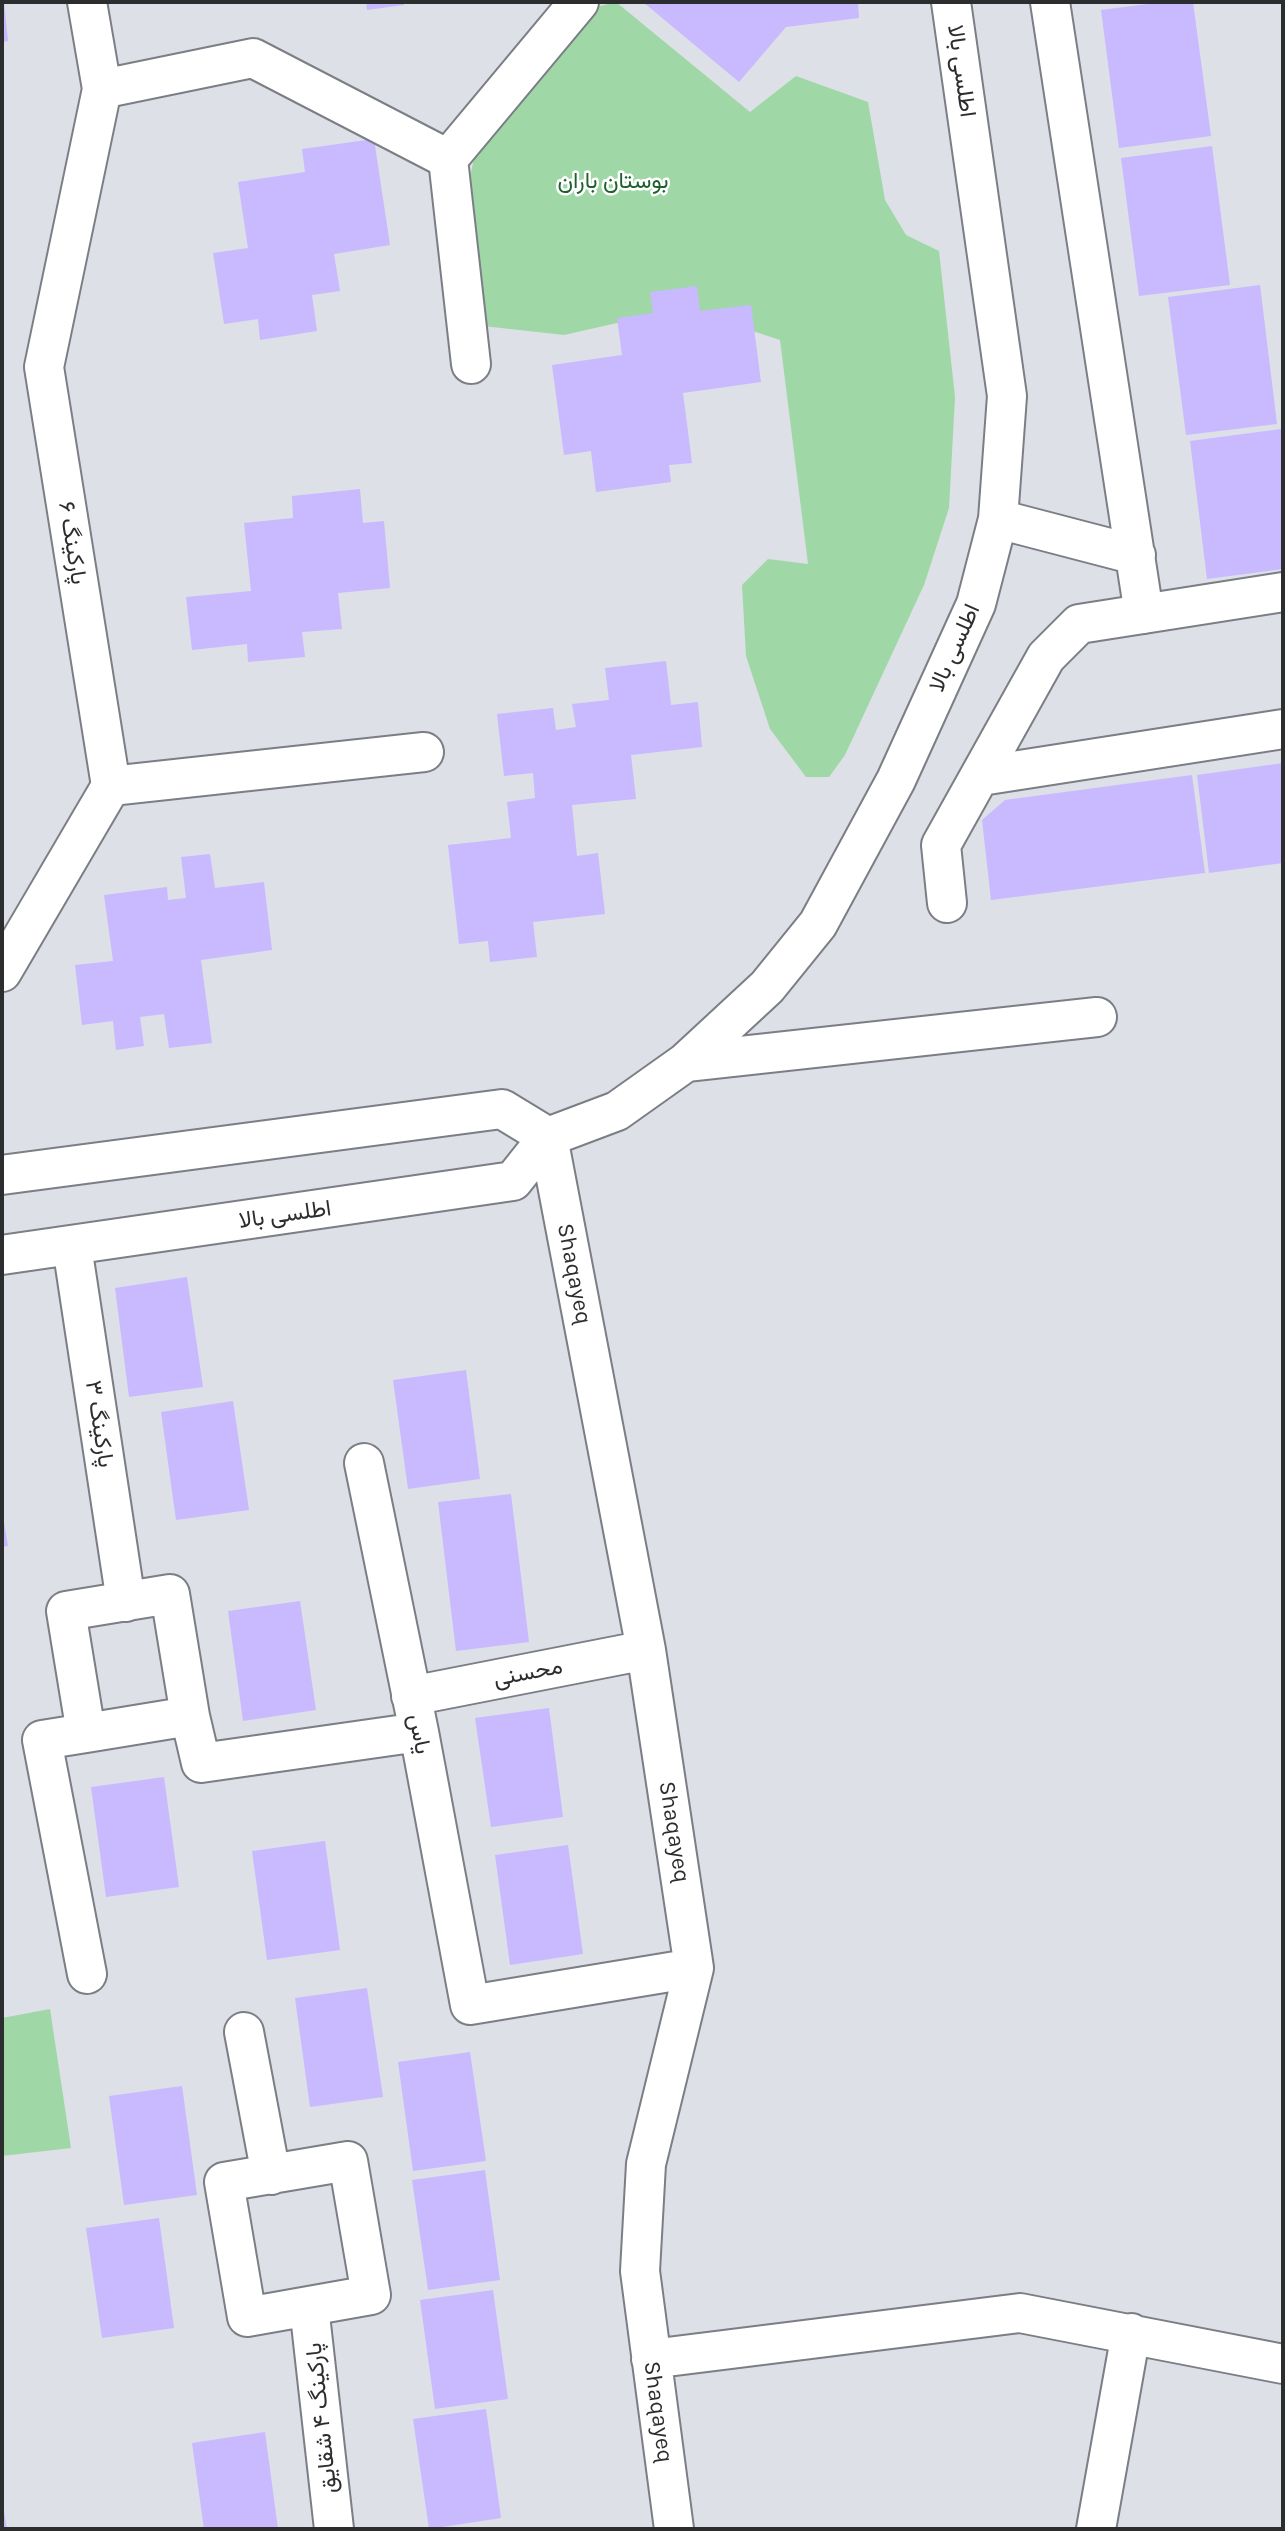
<!DOCTYPE html>
<html>
<head>
<meta charset="utf-8">
<style>
  body { margin:0 }
  #map { position:relative; width:1285px; height:2531px; overflow:hidden; background:#dde0e7; font-family:Karla,sans-serif }
  canvas { display:block }
  .frame { position:absolute; inset:0; border:4px solid #2c2d2f; pointer-events:none }
</style>
</head>
<body>
<div id="map">
<canvas width="1285" height="2531"></canvas>
<div class="frame"></div>
</div>
<script>
const ctx = document.querySelector('canvas').getContext('2d');
ctx.lineJoin = 'round';
function fill(path, color) { ctx.fillStyle = color; ctx.fill(path, 'evenodd'); }
const toPath = rows => new Path2D(rows.map(r => 'M' + r).join(''));
function stroke(path, color, width, dash) { ctx.strokeStyle = color; ctx.lineWidth = width; ctx.lineCap = dash ? 'butt' : 'round'; ctx.setLineDash(dash || []); ctx.stroke(path); }
function write(font, color, halo, rows, align = 'center') {
  ctx.font = font + ' Karla,Vazirmatn,sans-serif'; ctx.lineWidth = 5; ctx.setLineDash([]); ctx.textBaseline = 'middle'; ctx.strokeStyle = halo; ctx.fillStyle = color; for (const [text, x, y, turn = 0] of rows) {
    ctx.save(); ctx.translate(x, y); ctx.rotate((+turn || 0) * Math.PI / 180); ctx.textAlign = isNaN(turn) ? turn : align; if (halo) ctx.strokeText(text, 0, 0); ctx.fillText(text, 0, 0); ctx.restore();
  }
}
const green = toPath([
  [616,2,750,112,796,76,868,102,885,200,906,235,939,251,955,397,949,508,924,585,845,755,829,777,806,777,770,729,746,656,742,585,768,559,808,564,780,340,683,308,564,335,465,324,458,230,480,132,566,15],
  [50,2009,71,2148,2,2156,2,2018]
]);
const building = toPath([
  [2,2,4,2,8,41,2,42],
  [366,2,404,2,404,5,367,10],
  [643,2,858,2,859,18,786,27,739,82],
  [1163,2,1193,2,1211,136,1119,148,1101,10],
  [374,139,390,245,334,254,340,291,312,295,317,331,260,340,258,319,224,324,213,253,248,248,238,182,305,172,302,149],
  [1212,146,1230,285,1139,296,1121,158],
  [1260,285,1277,424,1186,435,1168,297],
  [697,286,700,311,751,305,761,382,683,393,692,463,669,465,671,482,596,492,591,451,564,455,552,365,622,355,617,318,653,313,650,292],
  [1281,429,1283,445,1283,569,1207,579,1190,441],
  [360,489,363,523,384,521,390,588,338,593,342,629,302,632,305,657,248,662,247,644,192,650,186,597,251,591,244,523,293,518,292,496],
  [666,661,671,705,698,702,702,747,631,755,636,799,572,805,577,856,598,853,605,914,533,922,537,957,490,962,488,941,459,944,448,845,511,838,507,802,535,798,533,773,504,776,497,714,553,708,556,730,576,727,572,704,609,700,605,668],
  [1283,763,1283,863,1209,873,1197,775],
  [1192,775,1205,873,991,900,982,820,1005,800],
  [210,854,215,888,264,882,272,950,201,960,212,1043,169,1048,164,1014,140,1017,144,1046,116,1050,113,1021,82,1025,75,965,113,961,104,895,167,887,168,900,186,898,181,857],
  [187,1277,203,1387,129,1397,115,1288],
  [466,1370,480,1479,408,1489,393,1380],
  [233,1401,249,1510,176,1520,161,1412],
  [511,1494,529,1642,456,1651,438,1502],
  [2,1510,8,1546,2,1547],
  [300,1601,316,1710,243,1721,228,1611],
  [549,1708,563,1817,491,1827,475,1718],
  [164,1777,179,1887,106,1897,91,1787],
  [325,1841,340,1950,267,1960,252,1851],
  [568,1845,583,1954,510,1965,495,1855],
  [367,1988,383,2097,310,2107,295,1998],
  [470,2052,486,2161,413,2171,398,2062],
  [182,2086,197,2195,124,2205,109,2096],
  [485,2170,500,2280,428,2290,412,2180],
  [159,2218,174,2328,102,2338,86,2228],
  [493,2290,508,2399,435,2409,420,2300],
  [486,2409,501,2518,429,2529,413,2419],
  [265,2432,278,2529,204,2529,192,2443],
  [2,2506,3,2506,7,2529,2,2529]
]);
const minor = toPath([
  [1050,2,1144,614],
  [102,89,253,58,448,159],
  [471,364,448,159,579,2],
  [998,519,1136,555],
  [981,776,1283,729],
  [111,786,424,752],
  [947,903,941,845,1046,657,1079,624,1283,592],
  [2,972,111,786,44,367,102,89,87,2],
  [686,1062,1097,1017],
  [548,1137,646,1650,694,1968,646,2164,640,2271,674,2529],
  [2,1175,502,1109,548,1137],
  [72,1246,126,1602],
  [2,1255,513,1181,548,1137,617,1111,686,1062,767,987,818,924,896,780,976,604,998,519,1007,396,951,2],
  [364,1463,419,1732,470,2005,694,1968],
  [411,1696,646,1650],
  [190,1716,86,1733,66,1611,170,1594,190,1716,201,1763,419,1732],
  [86,1733,42,1740,87,1974],
  [244,2032,271,2175],
  [348,2161,371,2295,247,2317,224,2182,348,2161],
  [309,2306,334,2529],
  [651,2359,1020,2313,1283,2364],
  [1096,2529,1131,2333]
]);
const streetNames = [
  ["اطلسی بالا",961,71,82],
  ["پارکینگ ۶",72,543,81],
  ["اطلسی بالا",955,648,-66],
  ["اطلسی بالا",285,1215,-8],
  ["Shaqayeq",574,1274,79],
  ["پارکینگ ۳",99,1424,81],
  ["محسنی",528,1673,-11],
  ["یاس",419,1734,79],
  ["Shaqayeq",674,1832,81],
  ["Shaqayeq",658,2412,82],
  ["پارکینگ ۴ شقایق",322,2418,-96]
];
const parkNames = [
  ["بوستان باران",613,181]
];
fill(green, '#9fd8a6');
fill(building, '#c9b9ff');
stroke(minor, '#7b7e84', 42);
stroke(minor, '#fff', 38);
write('23px', '#2c2d2f', '#fff', streetNames);
write('23px', '#20602f', '#fff', parkNames);
</script>
</body>
</html>
